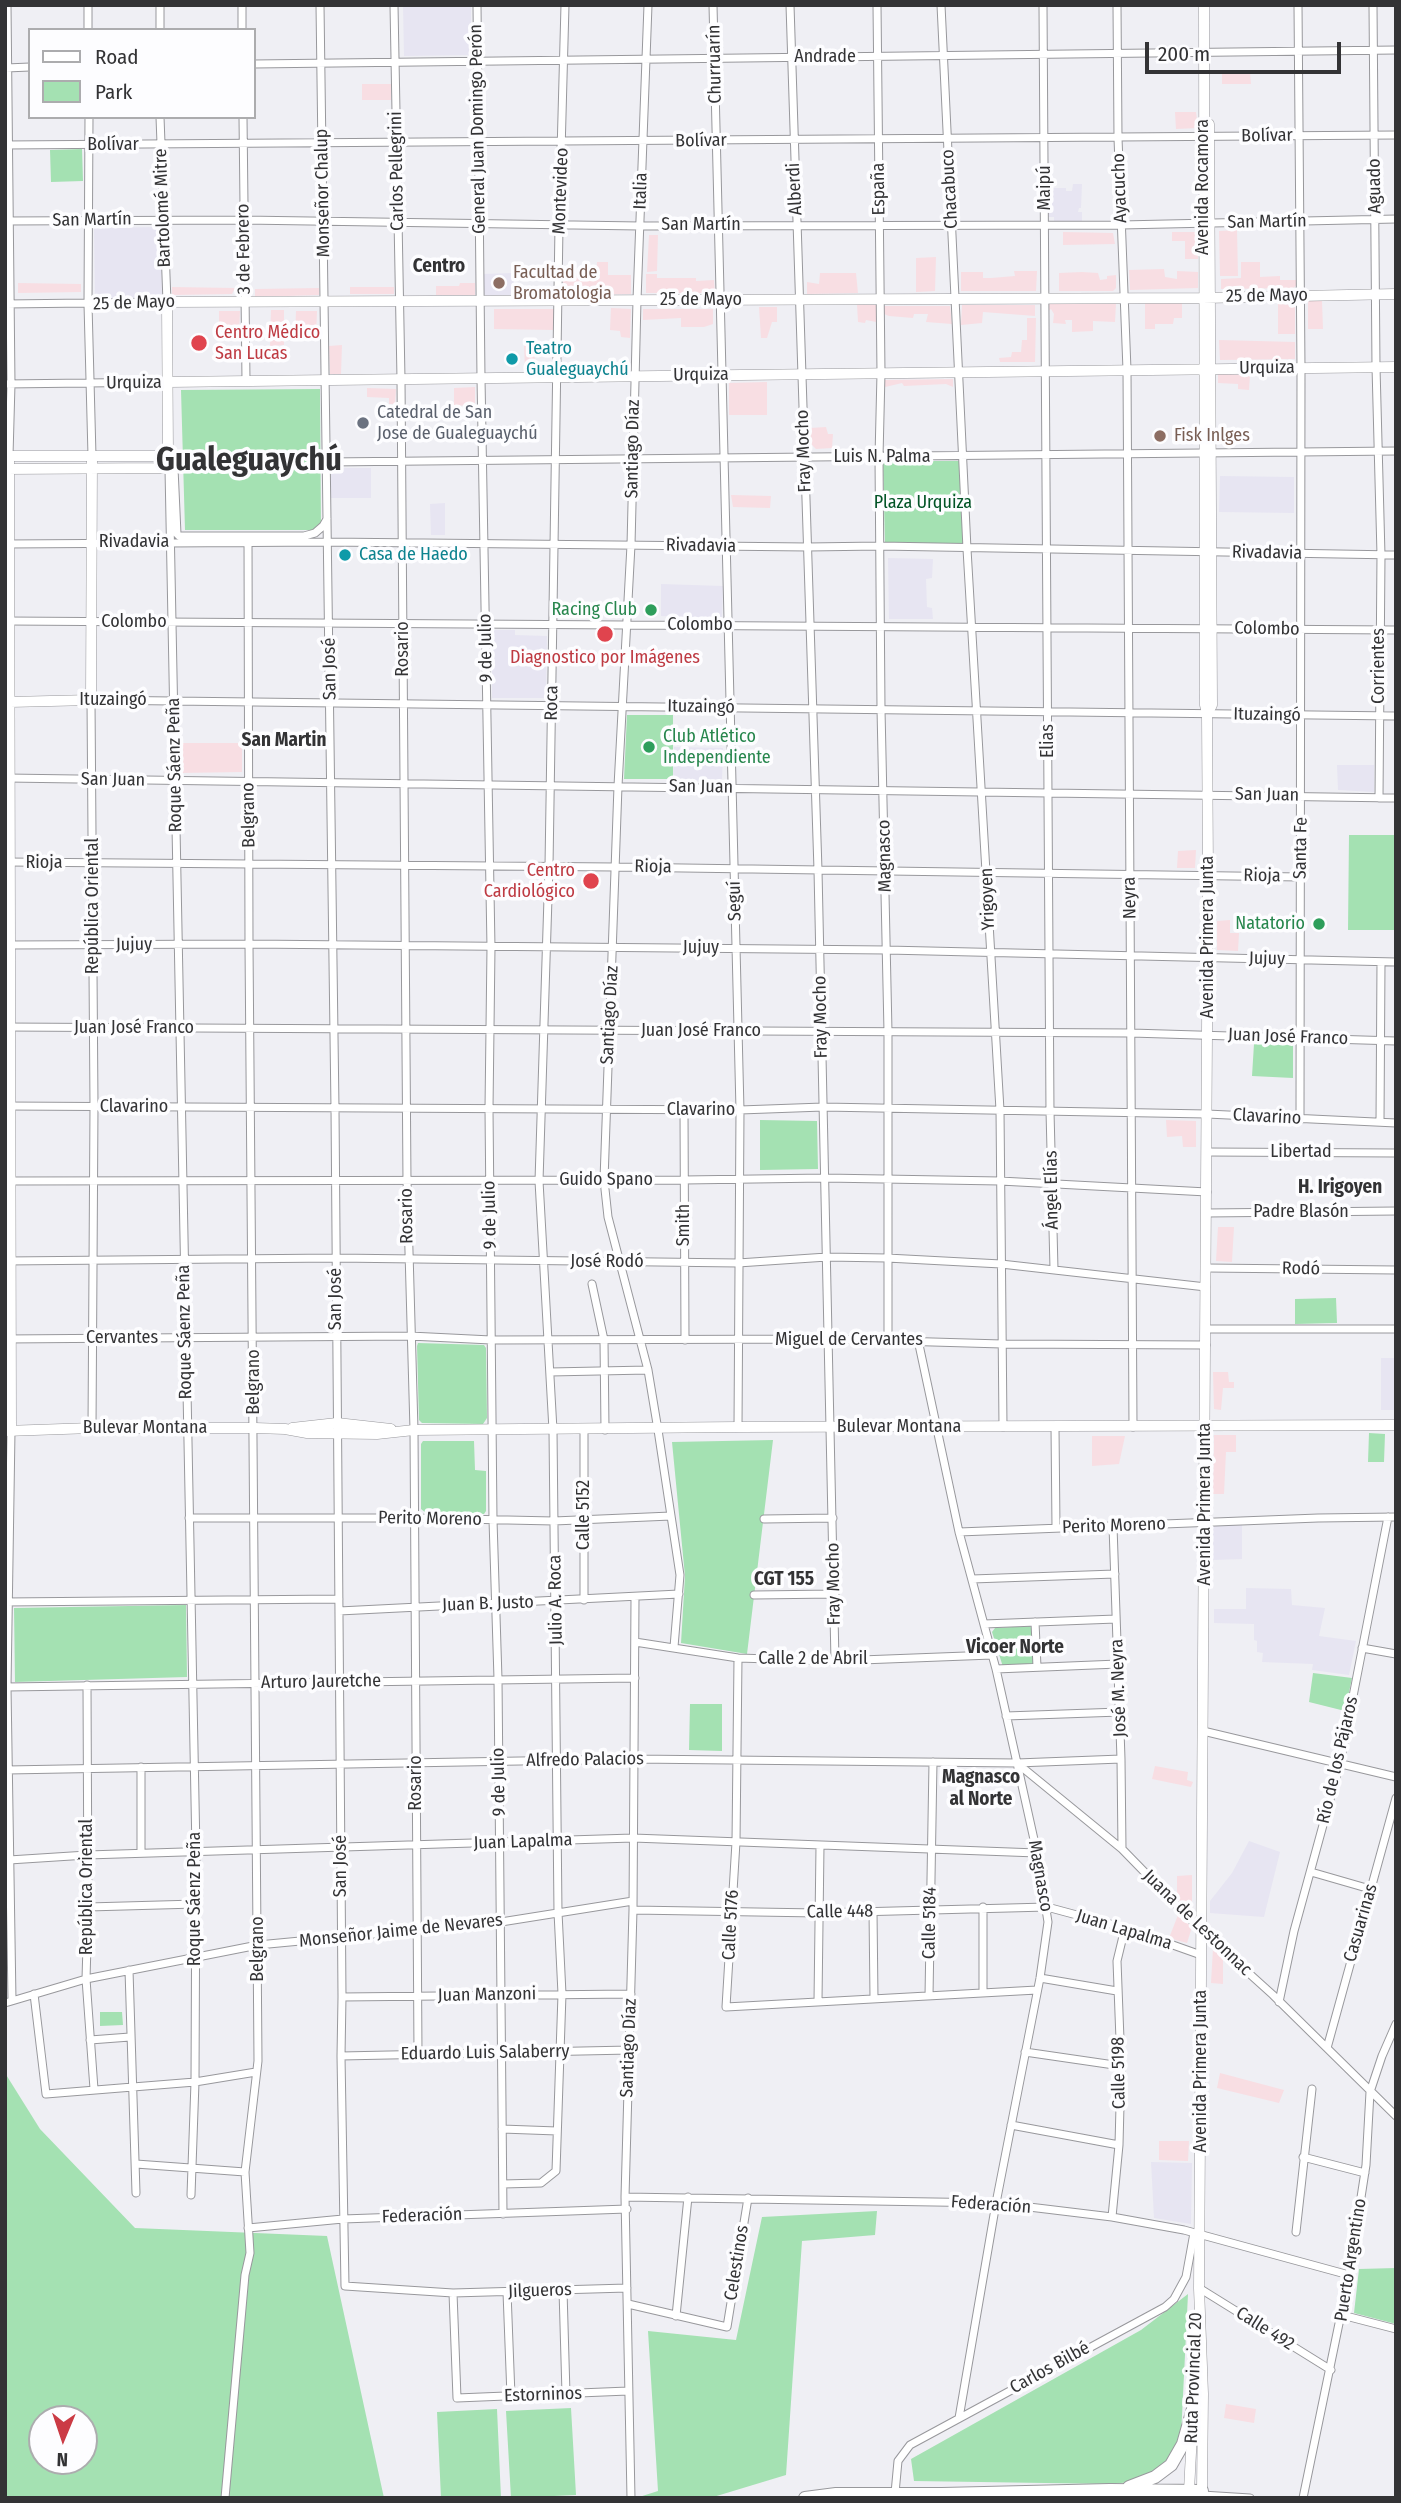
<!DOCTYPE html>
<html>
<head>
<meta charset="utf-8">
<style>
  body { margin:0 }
  #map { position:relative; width:1401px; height:2503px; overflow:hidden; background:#efeff4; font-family:"Fira Sans Condensed",sans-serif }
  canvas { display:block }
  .frame { position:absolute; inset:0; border:7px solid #333335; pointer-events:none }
  .legend { position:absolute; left:28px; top:28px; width:228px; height:91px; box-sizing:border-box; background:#fdfdff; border:2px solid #acacae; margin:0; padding:9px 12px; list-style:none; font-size:21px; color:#333335 }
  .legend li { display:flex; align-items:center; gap:14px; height:35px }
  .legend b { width:35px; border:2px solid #acacae }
  .north { position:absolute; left:28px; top:2405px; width:70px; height:70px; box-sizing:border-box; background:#fdfdff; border:2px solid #acacae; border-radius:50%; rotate:182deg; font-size:19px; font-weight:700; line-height:28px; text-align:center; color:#333335 }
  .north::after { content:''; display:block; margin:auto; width:24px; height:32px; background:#cb3b45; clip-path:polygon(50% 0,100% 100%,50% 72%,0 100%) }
  .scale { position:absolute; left:1145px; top:42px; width:196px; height:32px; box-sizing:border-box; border:4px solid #333335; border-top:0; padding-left:9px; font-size:21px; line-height:24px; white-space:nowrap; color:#333335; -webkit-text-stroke:5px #fdfdff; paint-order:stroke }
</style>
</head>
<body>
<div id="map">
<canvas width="1401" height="2503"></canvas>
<div class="frame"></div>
<ul class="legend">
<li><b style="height:9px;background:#fff"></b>Road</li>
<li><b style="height:19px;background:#a4e1b2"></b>Park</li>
</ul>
<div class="north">N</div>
<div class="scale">200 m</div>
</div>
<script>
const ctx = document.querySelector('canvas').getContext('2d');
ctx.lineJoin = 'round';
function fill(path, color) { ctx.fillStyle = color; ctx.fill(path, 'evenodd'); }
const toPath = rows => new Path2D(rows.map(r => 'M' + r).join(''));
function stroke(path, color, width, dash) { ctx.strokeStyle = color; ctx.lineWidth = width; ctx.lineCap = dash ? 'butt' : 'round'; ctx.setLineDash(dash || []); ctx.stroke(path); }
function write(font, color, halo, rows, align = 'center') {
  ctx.font = font + ' "Fira Sans Condensed",sans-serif'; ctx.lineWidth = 7; ctx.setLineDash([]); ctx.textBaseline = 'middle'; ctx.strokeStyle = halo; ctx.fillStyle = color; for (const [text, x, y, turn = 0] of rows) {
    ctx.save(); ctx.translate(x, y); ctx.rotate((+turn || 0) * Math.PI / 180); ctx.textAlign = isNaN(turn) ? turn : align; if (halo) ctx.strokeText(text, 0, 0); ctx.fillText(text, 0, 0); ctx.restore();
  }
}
const commercial = toPath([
  [1250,72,1251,84,1222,84,1222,73],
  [362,84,391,84,391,100,362,100],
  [1175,112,1196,112,1198,128,1176,129],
  [1237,230,1238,276,1220,276,1219,231],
  [1063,232,1113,233,1115,244,1063,245],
  [1172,232,1198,232,1198,259,1185,259,1185,241,1172,241],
  [649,235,658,235,657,271,647,272],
  [936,257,935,291,916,292,916,258],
  [597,262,608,262,608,275,631,275,631,294,563,295,563,281,573,280,574,273,596,276],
  [1241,262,1260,262,1260,277,1280,276,1280,280,1296,280,1296,286,1293,288,1221,289,1221,279,1241,278],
  [1164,269,1165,277,1177,279,1177,271,1198,272,1198,288,1130,290,1129,270],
  [1014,271,1037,271,1036,291,961,291,961,272,983,272,983,278,991,278,1015,276],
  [1082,272,1098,273,1100,280,1107,279,1107,276,1116,275,1116,288,1113,291,1059,291,1059,273],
  [820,273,856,273,858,293,807,294,807,282,819,284],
  [646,274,657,274,657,278,696,278,696,281,714,280,715,293,646,293],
  [18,283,81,284,81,292,18,293],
  [460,283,475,283,475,295,436,295,436,286,459,286],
  [172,287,235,288,232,294,172,295],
  [350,287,394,287,394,294,350,294],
  [319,288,319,295,255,297,255,289],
  [1308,301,1322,301,1323,329,1308,329],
  [1145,302,1182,302,1182,318,1174,318,1173,324,1155,324,1155,329,1145,329],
  [1049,303,1116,303,1115,322,1093,321,1093,331,1072,332,1072,320,1065,320,1066,324,1053,323,1054,314,1051,309,1048,311],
  [857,304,876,305,876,322,866,320,865,323,858,322],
  [1278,304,1295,305,1295,334,1278,334],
  [962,305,1035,305,1035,316,983,312,982,323,961,325],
  [884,306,950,306,952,324,926,322,928,314,914,314,913,318,889,316,884,314],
  [759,307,777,307,777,322,772,322,767,338,761,338],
  [611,308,631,309,630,338,621,337,620,331,610,330],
  [494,309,554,309,554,330,494,329],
  [643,309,713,309,713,324,704,327,681,327,681,318,643,320],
  [271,310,284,310,284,345,270,346],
  [219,311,240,311,239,334,219,334],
  [296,311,317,311,316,336,295,336],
  [1027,318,1036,318,1035,362,1000,362,999,358,1011,357,1012,352,1021,352,1022,340,1027,340],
  [1219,340,1295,342,1295,359,1220,360],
  [536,343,534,363,551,363,551,370,525,370,524,344],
  [342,345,341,374,330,374,329,346],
  [1218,374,1250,375,1249,390,1238,389,1238,384,1218,383],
  [953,379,953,387,946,384,904,386,902,383,885,387,885,380],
  [767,382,767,415,729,415,729,383],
  [475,387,475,405,454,406,454,388],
  [367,388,396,389,395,404,389,404,389,398,367,397],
  [826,427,828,434,833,434,832,448,816,449,811,444,810,428],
  [731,495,771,496,770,508,733,507],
  [179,743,242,743,242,772,179,773],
  [1196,850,1195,868,1177,868,1178,851],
  [1230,920,1230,933,1239,933,1238,951,1217,950,1217,921],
  [1166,1120,1196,1121,1196,1147,1183,1147,1182,1136,1167,1137],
  [1218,1227,1234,1227,1232,1262,1216,1261],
  [1213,1372,1228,1372,1229,1382,1234,1382,1234,1388,1223,1388,1221,1410,1214,1409],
  [1214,1435,1236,1435,1236,1452,1226,1452,1224,1494,1213,1494],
  [1092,1436,1125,1436,1119,1464,1092,1466],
  [1155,1766,1188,1772,1187,1780,1193,1782,1191,1787,1152,1779],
  [1192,1875,1192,1910,1177,1899,1177,1876],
  [1178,1915,1192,1927,1187,1943,1169,1938],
  [1213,1948,1223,1957,1223,1984,1211,1983],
  [1220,2073,1284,2090,1279,2103,1217,2088],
  [1159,2141,1189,2141,1188,2161,1159,2160],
  [1226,2404,1256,2409,1254,2423,1224,2418]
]);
const built = toPath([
  [403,5,471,5,471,55,404,56],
  [1073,184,1082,184,1081,208,1079,208,1078,212,1082,212,1082,221,1054,221,1054,217,1047,217,1048,188,1066,188,1066,191,1072,191],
  [161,227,162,298,95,299,94,228],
  [514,273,514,296,486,296,483,292,483,274],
  [331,468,371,468,371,498,331,498],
  [1220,476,1294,477,1294,513,1219,512],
  [445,503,445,535,431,535,430,504],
  [888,558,933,559,932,578,926,579,927,607,932,608,933,619,889,619],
  [661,584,723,586,722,618,661,616],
  [492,630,515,630,515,635,547,636,546,698,492,698],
  [674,747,723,748,722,781,673,780],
  [1337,765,1374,765,1374,792,1338,790],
  [1381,1358,1396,1358,1396,1410,1381,1410],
  [1213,1525,1242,1525,1242,1559,1213,1560],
  [1246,1588,1291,1589,1292,1605,1325,1608,1319,1636,1356,1641,1349,1675,1312,1670,1313,1664,1262,1662,1263,1653,1257,1652,1257,1641,1254,1640,1254,1624,1214,1623,1214,1609,1246,1609],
  [1249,1841,1280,1852,1264,1917,1210,1913,1210,1901,1232,1873],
  [1151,2162,1192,2163,1191,2224,1154,2218]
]);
const green = toPath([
  [82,149,83,181,51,182,50,150],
  [320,389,321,530,185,530,181,390],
  [883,461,961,461,963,545,885,545],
  [627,715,673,715,673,779,624,779],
  [1349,835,1396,835,1396,930,1348,930],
  [1254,1044,1293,1045,1293,1078,1252,1076],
  [760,1120,817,1121,818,1169,760,1170],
  [1336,1298,1337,1323,1295,1324,1295,1299],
  [418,1343,484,1345,486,1348,487,1418,483,1424,422,1423,419,1420,417,1346],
  [1369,1433,1385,1434,1384,1462,1368,1462],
  [773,1440,747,1654,681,1643,685,1576,672,1442],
  [423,1441,474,1441,475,1470,486,1471,486,1511,484,1514,426,1513,421,1509,421,1444],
  [186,1605,187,1677,15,1682,14,1608],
  [1030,1626,1032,1629,1034,1663,1032,1665,1003,1667,992,1632,995,1628],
  [1313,1673,1352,1678,1345,1711,1309,1702],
  [690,1704,722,1704,722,1751,689,1750],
  [100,2012,122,2012,123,2025,100,2026],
  [5,2073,40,2129,135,2228,327,2236,384,2498,5,2498],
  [42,2419,84,2419,84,2461,42,2461],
  [877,2211,875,2235,802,2241,786,2475,710,2498,636,2498,658,2491,648,2331,736,2340,762,2217],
  [1396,2268,1396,2324,1354,2313,1359,2269],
  [1188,2294,1181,2436,1163,2468,1131,2482,1111,2484,914,2481,911,2459,1141,2330],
  [571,2408,576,2495,511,2498,506,2411],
  [497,2409,501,2498,441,2498,437,2412]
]);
const street = toPath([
  [7,5,11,384,9,456],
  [88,5,88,30],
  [160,5,160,30],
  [242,5,242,30],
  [320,5,335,1108,342,1997,341,2056,345,2286,453,2293,627,2288],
  [394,5,401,379,407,1180,414,1430,418,2053],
  [477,5,481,378,491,947,489,1109,493,1520,498,1679,503,2214],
  [648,5,637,300,631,545,618,786,604,1180,608,1217,648,1370,658,1430,680,1575,674,1647],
  [713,5,740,1110,738,1427],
  [790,5,818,870,835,1661],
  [877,5,881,373,879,457,881,709,888,1032,888,1339],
  [941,5,967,549,1000,1110,1003,1427],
  [1043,5,1050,1111,1054,1269],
  [1117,5,1118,138,1127,370,1133,1427],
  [1298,5,1301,368,1300,1119],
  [1373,5,1376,367,1381,555,1379,798],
  [254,64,1396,50],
  [6,68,30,67],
  [89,117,88,304,92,456],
  [243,117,246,381],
  [5,145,1396,135],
  [5,221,244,220,640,226,1121,225,1396,219],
  [6,304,167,302,160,117],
  [5,384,169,382],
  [327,462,1396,451],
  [174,468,177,534,179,536,304,536,315,533,323,526,327,519],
  [169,469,196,1851,195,2082,191,2195],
  [6,544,328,542,808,547,880,546,1396,555],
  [7,621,1396,630],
  [7,778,1396,798],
  [6,862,615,867,1301,877],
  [7,945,249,944,887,950,1396,962],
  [5,1027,1131,1033,1396,1041],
  [5,1106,740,1110,823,1107,1207,1114,1396,1123],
  [684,1110,685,1340],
  [1380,1122,1381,962],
  [1207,1152,1396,1153],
  [5,1181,684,1180,825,1178,1000,1181,1207,1192],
  [1207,1213,1396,1211],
  [5,1261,336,1258,738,1263,827,1257,887,1258,1001,1264,1206,1287],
  [1207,1268,1396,1270],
  [592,1284,604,1340,605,1430],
  [1206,1329,1396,1329],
  [5,1339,410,1336,491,1340,829,1339,1002,1344,1206,1345],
  [918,1340,959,1532,996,1669,1017,1763,1037,1853,1048,1922,1040,1978,996,2203,959,2418],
  [550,1372,648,1370],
  [1055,1427,1056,1528],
  [92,1428,94,1106,91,700,1396,716],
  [584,1430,584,1600],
  [11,1431,7,1687,12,2000],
  [189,1518,415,1518,554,1521,671,1516],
  [764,1519,833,1518],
  [1113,1526,1121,1759,1122,1849],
  [959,1532,1318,1518,1396,1517],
  [972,1579,1115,1574],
  [754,1595,835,1594],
  [5,1602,339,1599],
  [339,1611,679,1594],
  [1035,1622,1037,1667],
  [984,1624,1116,1619],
  [635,1642,738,1658,835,1661,992,1655],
  [1362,1648,1396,1654],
  [738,1658,736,1842,726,2007,1037,1990],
  [996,1669,1118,1664],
  [87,1685,88,1911,86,1979,94,2089],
  [7,1687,635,1678],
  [1006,1716,1120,1712],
  [1203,1731,1396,1777],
  [1018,1764,1122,1849,1201,1930,1273,1995,1396,2116],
  [141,1767,141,1853],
  [7,1770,634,1759,1017,1763,1121,1759],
  [9,1860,87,1855,633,1838,1037,1853],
  [1311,1872,1370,1889],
  [88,1907,196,1904],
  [633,1910,818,1913,1047,1907,1125,1928,1201,1955],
  [873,1911,874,1999],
  [129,1970,136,2193],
  [1040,1978,1117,1991],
  [983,1993,983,1907],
  [34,1994,46,2094,195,2082,256,2072],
  [929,1996,933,1762],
  [342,1997,631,1994],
  [818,2001,820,1846],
  [1279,2002,1294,1931,1340,1763,1388,1517],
  [5,2003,86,1979,258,1945,501,1922,633,1901],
  [90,2040,130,2037],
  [1327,2048,1396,1798],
  [1025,2052,1121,2066],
  [341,2056,630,2050],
  [1011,2125,1119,2145],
  [502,2129,557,2131],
  [1303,2157,1365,2173],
  [136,2164,245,2172],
  [503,2184,541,2183,556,2171,562,1994,558,1912,553,1430,539,1181,549,866,559,226,565,5],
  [625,2197,996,2203,1112,2217,1184,2230,1349,2275],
  [1112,2217,1119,2145,1121,2066,1117,1961,1125,1928],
  [248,2228,343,2219,627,2209],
  [1296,2232,1312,2089],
  [1199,2288,1331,2370],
  [563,2290,566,2394],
  [507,2292,511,2396],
  [453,2293,457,2398,628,2391],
  [628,2304,727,2327,748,2198],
  [1342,2315,1396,2329],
  [676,2316,688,2197],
  [895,2493,898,2461,910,2445,1165,2307,1174,2299,1186,2277,1194,2233],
  [1202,2495,1250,2498],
  [225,2498,245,2275,250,2253,245,2172,258,2061,249,944,248,536],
  [631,2498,625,2197,633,1910,635,1598],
  [1303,2498,1349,2275,1366,2165,1370,2092,1382,2056,1396,2024]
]);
const secondary = toPath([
  [169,382,1396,367],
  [168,455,167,302,1203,298,1396,294],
  '164 462a7 7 0 1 1 14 0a7 7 0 1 1-14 0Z',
  [5,456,166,456],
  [9,456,11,1431],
  [5,469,167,468],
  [10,702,91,700,92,456],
  [1207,714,1212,705,1209,124],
  [292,1428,337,1423,391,1429],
  [5,1431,92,1428,255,1428,285,1429,307,1433,377,1434,414,1430,738,1427,1396,1425],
  [1189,2491,1195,2375,1195,2326],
  [1202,2491,1203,2394,1199,2288,1208,875,1207,714,1205,705,1204,5]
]);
const highway = toPath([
  [1129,2487,1155,2477,1171,2465,1183,2444,1193,2409],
  [942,2494,1110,2490,1202,2491,1201,2498],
  [805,2498,836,2494,947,2494]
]);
const markers = [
  [499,283,7,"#8d6e63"],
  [199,343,9,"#e0444e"],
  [512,359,7,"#0f9aa8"],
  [363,423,7,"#6b7280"],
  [1160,436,7,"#8d6e63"],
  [345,555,7,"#0f9aa8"],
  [651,610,7,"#2e9e5b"],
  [605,634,9,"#e0444e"],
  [649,747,7,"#2e9e5b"],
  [591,881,9,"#e0444e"],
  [1319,924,7,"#2e9e5b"]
];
const streetNames = [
  ["Andrade",825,57],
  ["Churruarín",715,64,-91],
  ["General Juan Domingo Perón",478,129,-91],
  ["Bolívar",1267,136,-1],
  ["Bolívar",701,141,-1],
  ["Bolívar",113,145],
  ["Carlos Pellegrini",397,171,-91],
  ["Aguado",1375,186,-91],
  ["Avenida Rocamora",1203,187,-90],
  ["Maipú",1045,188,-90],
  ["Ayacucho",1120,188,-92],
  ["Alberdi",795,189,-93],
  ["España",879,189,-91],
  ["Chacabuco",950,189,-93],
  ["Montevideo",561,191,-88],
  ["Italia",641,191,-88],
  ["Monseñor Chalup",323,193,-91],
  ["Bartolomé Mitre",163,208,-92],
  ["San Martín",92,220,-1],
  ["San Martín",1267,222,-1],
  ["San Martín",701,225],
  ["3 de Febrero",244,249,-91],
  ["25 de Mayo",1267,296,-1],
  ["25 de Mayo",701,300],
  ["25 de Mayo",134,303,-2],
  ["Urquiza",1267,368,-1],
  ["Urquiza",701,375,-1],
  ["Urquiza",134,383,-1],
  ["Santiago Díaz",633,449,-89],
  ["Fray Mocho",804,451,-92],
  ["Luis N. Palma",882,457],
  ["Rivadavia",134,542],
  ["Rivadavia",701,546,1],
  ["Rivadavia",1267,553,1],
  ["Colombo",134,622],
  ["Colombo",700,625],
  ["Colombo",1267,629,1],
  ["9 de Julio",486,648,-91],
  ["Rosario",403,649,-90],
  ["Corrientes",1379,666,-90],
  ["San José",330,669,-91],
  ["Ituzaingó",113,700],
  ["Roca",552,703,-89],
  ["Ituzaingó",701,707,1],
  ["Ituzaingó",1267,715,1],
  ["Elias",1048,741,-90],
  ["Roque Sáenz Peña",175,765,-91],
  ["San Juan",113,780,1],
  ["San Juan",701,787,1],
  ["San Juan",1267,795,1],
  ["Belgrano",249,815,-91],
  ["Santa Fe",1301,848,-89],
  ["Magnasco",885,856,-91],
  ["Rioja",44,863],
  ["Rioja",653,867,1],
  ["Rioja",1262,876,1],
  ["Neyra",1130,898,-91],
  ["Yrigoyen",988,899,-92],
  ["Seguí",735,901,-91],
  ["República Oriental",93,906,-90],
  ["Avenida Primera Junta",1208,937,-90],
  ["Jujuy",134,945,-1],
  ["Jujuy",701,948],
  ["Jujuy",1267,959,1],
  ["Santiago Díaz",610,1015,-87],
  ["Fray Mocho",821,1017,-91],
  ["Juan José Franco",134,1028],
  ["Juan José Franco",701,1031],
  ["Juan José Franco",1288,1037,2],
  ["Clavarino",134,1107],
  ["Clavarino",701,1110],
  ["Clavarino",1267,1117,3],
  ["Libertad",1301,1152],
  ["Guido Spano",606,1180],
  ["Ángel Elías",1052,1190,-91],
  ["Padre Blasón",1301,1212],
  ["9 de Julio",490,1215,-91],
  ["Rosario",407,1216,-91],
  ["Smith",684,1225,-90],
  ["José Rodó",607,1262],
  ["Rodó",1301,1269,1],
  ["San José",336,1299,-90],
  ["Roque Sáenz Peña",185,1332,-91],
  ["Cervantes",122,1338],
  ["Miguel de Cervantes",849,1340],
  ["Belgrano",254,1382,-90],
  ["Bulevar Montana",899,1427],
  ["Bulevar Montana",145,1428],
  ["Avenida Primera Junta",1205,1504,-90],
  ["Calle 5152",584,1515,-90],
  ["Perito Moreno",430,1519,1],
  ["Perito Moreno",1114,1526,-2],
  ["Fray Mocho",834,1584,-91],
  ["Julio A. Roca",556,1600,-91],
  ["Juan B. Justo",488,1604,-2],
  ["Calle 2 de Abril",813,1659],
  ["Arturo Jauretche",321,1682,-1],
  ["José M. Neyra",1119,1688,-92],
  ["Alfredo Palacios",585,1760,-1],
  ["Río de los Pájaros",1338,1760,-77],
  ["9 de Julio",499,1782,-91],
  ["Rosario",416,1783,-90],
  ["Juan Lapalma",523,1842,-2],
  ["San José",341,1866,-90],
  ["Magnasco",1040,1876,80],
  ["República Oriental",87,1887,-90],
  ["Roque Sáenz Peña",195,1899,-90],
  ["Calle 448",840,1912,-1],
  ["Calle 5184",930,1923,-89],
  ["Juana de Lestonnac",1197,1923,44],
  ["Casuarinas",1361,1923,-74],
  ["Calle 5176",731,1925,-87],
  ["Juan Lapalma",1124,1930,17],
  ["Monseñor Jaime de Nevares",401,1931,-6],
  ["Belgrano",258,1949,-90],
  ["Juan Manzoni",487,1995,-1],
  ["Santiago Díaz",629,2048,-88],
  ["Eduardo Luis Salaberry",485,2053,-1],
  ["Avenida Primera Junta",1201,2071,-90],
  ["Calle 5198",1119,2073,-91],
  ["Federación",991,2205,4],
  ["Federación",422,2216,-2],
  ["Puerto Argentino",1351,2260,-81],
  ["Celestinos",737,2263,-81],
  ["Jilgueros",540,2291,-2],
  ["Calle 492",1265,2329,32],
  ["Carlos Bilbé",1050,2368,-29],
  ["Ruta Provincial 20",1194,2378,-88],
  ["Estorninos",543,2395,-2]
];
const educationNames = [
  ["Facultad de",513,273],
  ["Bromatologia",513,294],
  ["Fisk Inlges",1174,436]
];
const healthNames = [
  ["Centro Médico",215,333],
  ["San Lucas",215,354],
  ["Diagnostico por Imágenes",605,658,"center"],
  ["Centro",575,871,"right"],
  ["Cardiológico",575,892,"right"]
];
const cultureNames = [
  ["Teatro",526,349],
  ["Gualeguaychú",526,370],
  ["Casa de Haedo",359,555]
];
const worshipNames = [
  ["Catedral de San",377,413],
  ["Jose de Gualeguaychú",377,434]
];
const parkNames = [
  ["Plaza Urquiza",923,503]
];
const leisureNames = [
  ["Racing Club",637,610],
  ["Club Atlético",663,737,"left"],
  ["Independiente",663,758,"left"],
  ["Natatorio",1305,924]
];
const neighbourhoodNames = [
  ["Centro",439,267],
  ["San Martin",284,741],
  ["H. Irigoyen",1340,1188],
  ["CGT 155",784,1580],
  ["Vicoer Norte",1015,1648],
  ["Magnasco",981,1778],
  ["al Norte",981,1800]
];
const townNames = [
  ["Gualeguaychú",249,461]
];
fill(commercial, '#f8dee3');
fill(built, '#e7e5f2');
fill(green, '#a4e1b2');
stroke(street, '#98989c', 9);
stroke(secondary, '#98989c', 11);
stroke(highway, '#98989c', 14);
stroke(street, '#fff', 7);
stroke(secondary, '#fff', 10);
stroke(highway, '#fff', 12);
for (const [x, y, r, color] of markers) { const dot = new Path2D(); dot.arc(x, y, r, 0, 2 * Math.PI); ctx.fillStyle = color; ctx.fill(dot); stroke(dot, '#fdfdff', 2.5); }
write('18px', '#333335', '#fdfdff', streetNames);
write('18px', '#785e54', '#fdfdff', educationNames, 'left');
write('18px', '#be3a42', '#fdfdff', healthNames, 'left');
write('18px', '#0d838f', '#fdfdff', cultureNames, 'left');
write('18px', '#5b616d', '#fdfdff', worshipNames, 'left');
write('18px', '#025426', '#fdfdff', parkNames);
write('18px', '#27864d', '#fdfdff', leisureNames, 'right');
write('bold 19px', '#333335', '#fdfdff', neighbourhoodNames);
write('bold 32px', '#333335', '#fdfdff', townNames);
</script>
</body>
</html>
